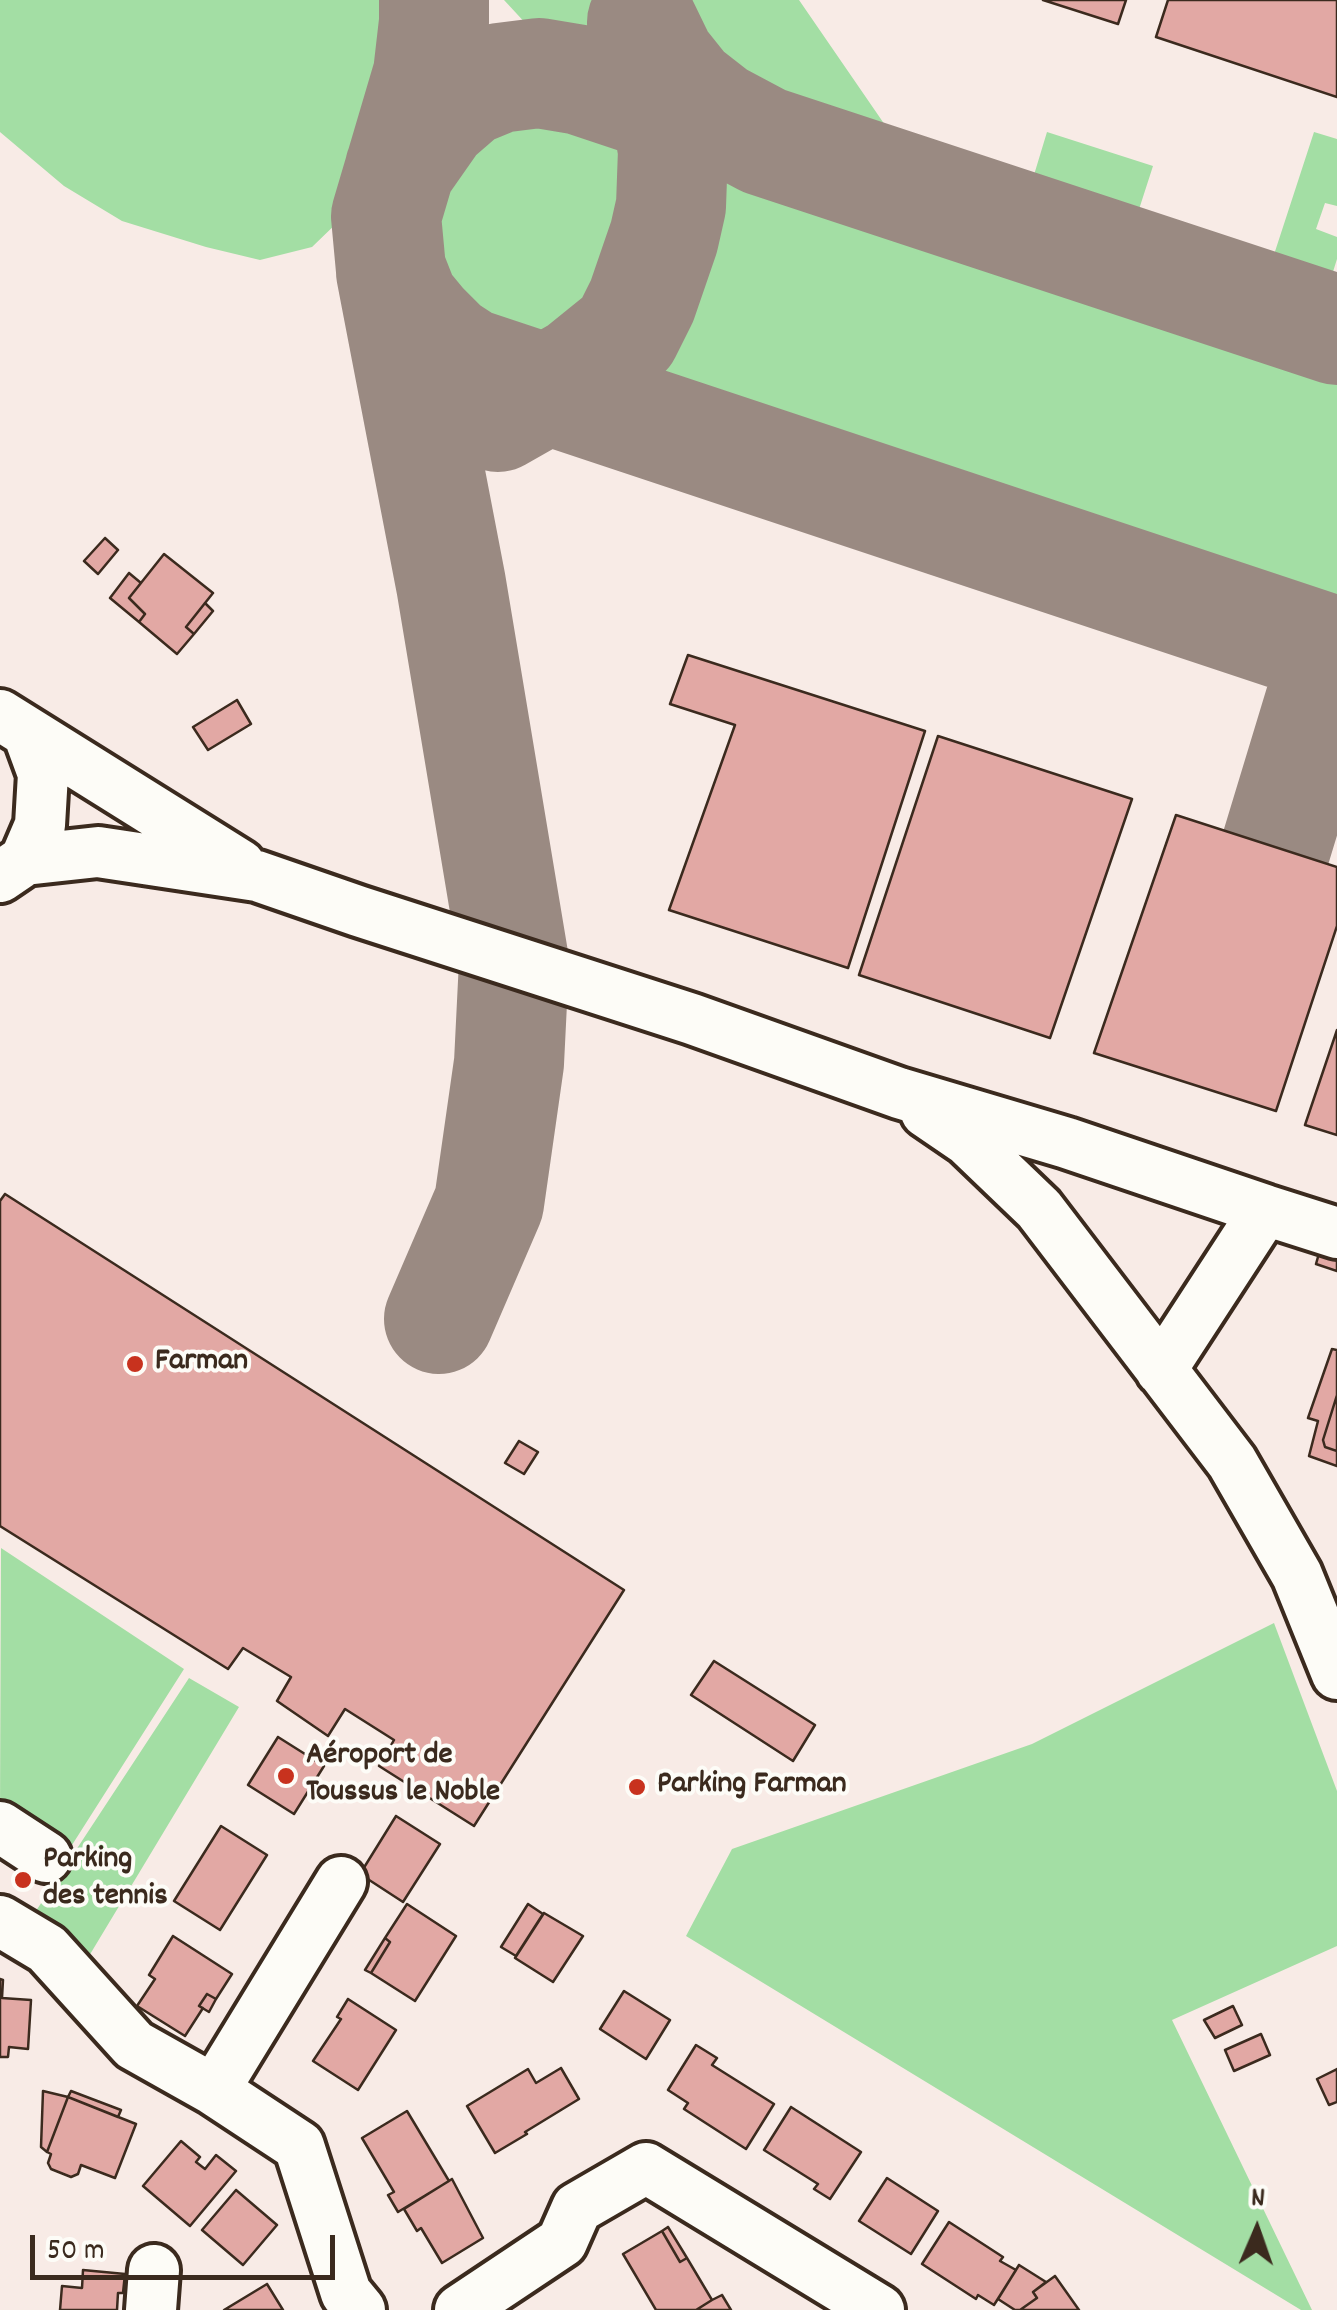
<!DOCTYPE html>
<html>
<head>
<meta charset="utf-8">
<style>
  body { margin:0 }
  #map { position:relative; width:1337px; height:2310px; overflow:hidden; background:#f8ebe6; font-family:Dekko,sans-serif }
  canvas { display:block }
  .north { position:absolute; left:1207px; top:2180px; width:100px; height:100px; -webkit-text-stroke:8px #fdfcf7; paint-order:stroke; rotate:2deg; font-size:28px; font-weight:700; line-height:40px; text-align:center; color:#3b2a1e }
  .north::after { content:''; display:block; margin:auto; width:35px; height:45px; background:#3b2a1e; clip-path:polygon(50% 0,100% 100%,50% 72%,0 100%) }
  .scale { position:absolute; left:30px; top:2235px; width:305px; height:45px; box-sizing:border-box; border:5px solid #3b2a1e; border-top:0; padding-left:12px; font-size:30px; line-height:35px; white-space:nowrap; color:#3b2a1e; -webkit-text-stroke:8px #fdfcf7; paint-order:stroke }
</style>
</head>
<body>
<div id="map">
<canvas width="1337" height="2310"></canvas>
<div class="north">N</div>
<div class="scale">50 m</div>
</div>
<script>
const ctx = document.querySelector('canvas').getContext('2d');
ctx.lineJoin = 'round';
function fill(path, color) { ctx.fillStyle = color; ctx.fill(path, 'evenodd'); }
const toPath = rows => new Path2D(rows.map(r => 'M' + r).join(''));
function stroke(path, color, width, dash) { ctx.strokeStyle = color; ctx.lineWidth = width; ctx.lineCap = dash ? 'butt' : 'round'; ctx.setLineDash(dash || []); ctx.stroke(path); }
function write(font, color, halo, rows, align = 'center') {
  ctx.font = font + ' Dekko,sans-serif'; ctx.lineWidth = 8; ctx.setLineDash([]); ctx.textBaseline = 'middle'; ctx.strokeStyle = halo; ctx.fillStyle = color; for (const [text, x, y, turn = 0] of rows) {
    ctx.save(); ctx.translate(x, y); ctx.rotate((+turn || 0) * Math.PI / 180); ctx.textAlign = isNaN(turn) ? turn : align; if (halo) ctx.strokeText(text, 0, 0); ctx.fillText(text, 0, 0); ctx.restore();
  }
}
const green = toPath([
  [0,0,382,0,393,67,385,120,370,167,341,219,312,247,260,260,206,247,122,221,64,186,0,132],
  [504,0,608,0,612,26,602,42,588,51,571,49,549,41,529,27],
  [672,0,799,0,896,141,899,156,765,110,733,92,707,71,682,34],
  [529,111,558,111,585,117,612,128,628,144,638,162,647,192,646,216,612,307,588,336,562,350,541,355,514,353,487,338,455,315,432,283,425,251,427,209,450,164,483,128,504,116],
  [1047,132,1153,166,1132,231,1027,198],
  [1314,132,1337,139,1337,206,1325,203,1316,229,1337,237,1337,259,1326,294,1267,276],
  [737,173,760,175,1337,366,1337,623,670,402,657,389,656,373,722,183],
  [1,1548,184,1669,65,1856,0,1812],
  [1274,1623,1337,1791,1337,1946,1172,2020,1312,2310,1301,2310,686,1936,732,1849,1032,1744],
  [189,1678,239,1707,86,1961,32,1917]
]);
const taxiway = toPath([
  [434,0,434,22,428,74,386,216,391,270,404,303,423,326,445,348,468,363,1337,652],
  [642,22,661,61,685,91,717,116,764,141,1337,330],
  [400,168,435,118,465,92,499,78,539,73,581,80,722,127],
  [391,272,451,584,514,962,509,1063,489,1203,439,1319],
  [498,417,579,371,626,333,642,301,664,237,671,206,673,150,663,95,644,31],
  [1276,847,1327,679,1333,668,1337,664]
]);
const building = toPath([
  [1043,0,1126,0,1118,24,1043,0],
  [1168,0,1337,0,1337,97,1156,37,1168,0],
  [105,538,118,550,98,574,84,561,105,538],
  [164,554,213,593,186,627,194,634,177,654,139,622,145,614,129,598,164,554],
  [129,573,141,583,129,598,145,614,139,622,110,598,129,573],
  [205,603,213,611,194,634,186,627,205,603],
  [688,655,925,731,848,968,669,910,735,725,670,704,688,655],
  [237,700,251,724,208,750,193,727,237,700],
  [938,736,1132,799,1050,1038,859,975,938,736],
  [1176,815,1337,867,1337,926,1276,1111,1094,1053,1176,815],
  [1337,1030,1337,1135,1305,1125,1337,1030],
  [5,1194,624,1590,474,1826,379,1766,394,1740,345,1709,328,1736,277,1701,291,1677,243,1648,228,1669,0,1526,0,1201,5,1194],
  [1325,1232,1337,1236,1337,1271,1316,1264,1325,1232],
  [1332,1349,1337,1350,1337,1395,1323,1440,1325,1447,1337,1451,1337,1466,1309,1456,1318,1421,1308,1418,1332,1349],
  [1337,1395,1337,1451,1325,1447,1323,1440,1337,1395],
  [519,1441,538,1452,524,1474,505,1463,519,1441],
  [714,1661,815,1725,793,1761,691,1695,714,1661],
  [278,1737,324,1766,294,1814,248,1785,278,1737],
  [396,1816,440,1844,403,1902,360,1874,396,1816],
  [221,1826,267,1855,220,1930,174,1901,221,1826],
  [407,1904,456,1936,415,2001,371,1973,390,1942,385,1938,407,1904],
  [528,1904,543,1914,516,1956,501,1947,528,1904],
  [544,1913,583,1936,553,1982,515,1958,544,1913],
  [173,1936,232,1974,216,1999,207,1994,199,2006,203,2008,185,2036,137,2006,155,1979,149,1975,173,1936],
  [385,1938,390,1942,371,1973,365,1970,385,1938],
  [0,1979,3,1980,2,1998,31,2000,28,2049,9,2047,8,2057,0,2057,0,1979],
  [624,1991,670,2020,646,2059,600,2029,624,1991],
  [207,1994,216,1999,209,2012,199,2006,207,1994],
  [348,1999,396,2030,358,2090,313,2061,341,2019,337,2017,348,1999],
  [1233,2006,1242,2025,1215,2038,1204,2020,1233,2006],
  [1261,2034,1270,2055,1234,2071,1225,2050,1261,2034],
  [696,2045,717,2058,712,2065,774,2104,746,2149,684,2109,688,2103,668,2090,696,2045],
  [561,2068,579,2099,525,2132,527,2134,495,2153,467,2106,528,2069,536,2083,561,2068],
  [1337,2069,1337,2102,1329,2105,1317,2079,1337,2069],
  [43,2091,68,2097,47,2152,41,2147,43,2091],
  [71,2091,121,2110,118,2117,68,2097,71,2091],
  [68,2097,136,2124,115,2178,81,2165,78,2174,71,2177,51,2169,48,2163,51,2154,47,2152,68,2097],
  [791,2107,861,2152,830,2199,814,2189,818,2184,764,2150,791,2107],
  [407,2111,449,2181,398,2212,388,2195,394,2192,362,2138,407,2111],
  [181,2141,200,2157,196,2162,205,2169,216,2155,236,2171,190,2226,143,2186,181,2141],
  [887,2178,938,2211,911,2254,859,2221,887,2178],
  [452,2179,483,2238,442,2263,421,2228,417,2231,404,2209,452,2179],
  [236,2190,277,2225,243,2265,202,2230,236,2190],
  [949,2222,1003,2257,1000,2261,1016,2270,994,2305,978,2295,976,2299,922,2264,949,2222],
  [668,2227,687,2258,680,2262,662,2231,668,2227],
  [662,2231,680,2262,687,2258,712,2300,696,2310,656,2310,623,2254,662,2231],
  [1019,2265,1046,2282,1033,2292,1037,2298,1020,2310,1015,2310,998,2299,1019,2265],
  [83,2270,125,2274,123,2293,118,2293,117,2310,60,2310,62,2286,82,2288,83,2270],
  [1055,2276,1079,2310,1020,2310,1037,2298,1033,2292,1055,2276],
  [267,2284,283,2310,224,2310,267,2284],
  [722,2295,731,2310,696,2310,712,2300,722,2295]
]);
const minor = toPath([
  [0,715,240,865],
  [25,860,40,825,43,774,28,733],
  [0,877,25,860,98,852,257,876,358,911,692,1019,899,1093,1067,1143,1265,1210],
  [926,1112,967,1140,1039,1209,1232,1462,1297,1575,1337,1674],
  [1161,1370,1265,1210,1337,1233],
  [0,1827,46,1857],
  [0,1921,47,1949,134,2045,214,2090,299,2146,346,2293,360,2310],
  [214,2090,341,1882],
  [151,2310,154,2270],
  [460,2310,562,2242,577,2208,646,2168,879,2310]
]);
const markers = [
  [135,1364,10,"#c8321e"],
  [286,1776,10,"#c8321e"],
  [637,1787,10,"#c8321e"],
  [23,1880,10,"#c8321e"]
];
const poiNames = [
  ["Farman",155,1364],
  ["Aéroport de",306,1758],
  ["Toussus le Noble",306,1795],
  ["Parking Farman",657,1787],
  ["Parking",43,1862],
  ["des tennis",43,1899]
];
fill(green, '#a3dea4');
stroke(taxiway, '#9a8a82', 110);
fill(building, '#e2a8a4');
stroke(building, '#3b2a1e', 2.5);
stroke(minor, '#3b2a1e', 58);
stroke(minor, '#fdfcf7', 50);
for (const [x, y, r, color] of markers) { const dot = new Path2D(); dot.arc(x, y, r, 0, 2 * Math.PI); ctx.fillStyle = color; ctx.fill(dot); stroke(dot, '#fdfcf7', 4); }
write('bold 32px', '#3b2a1e', '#fdfcf7', poiNames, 'left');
</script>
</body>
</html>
